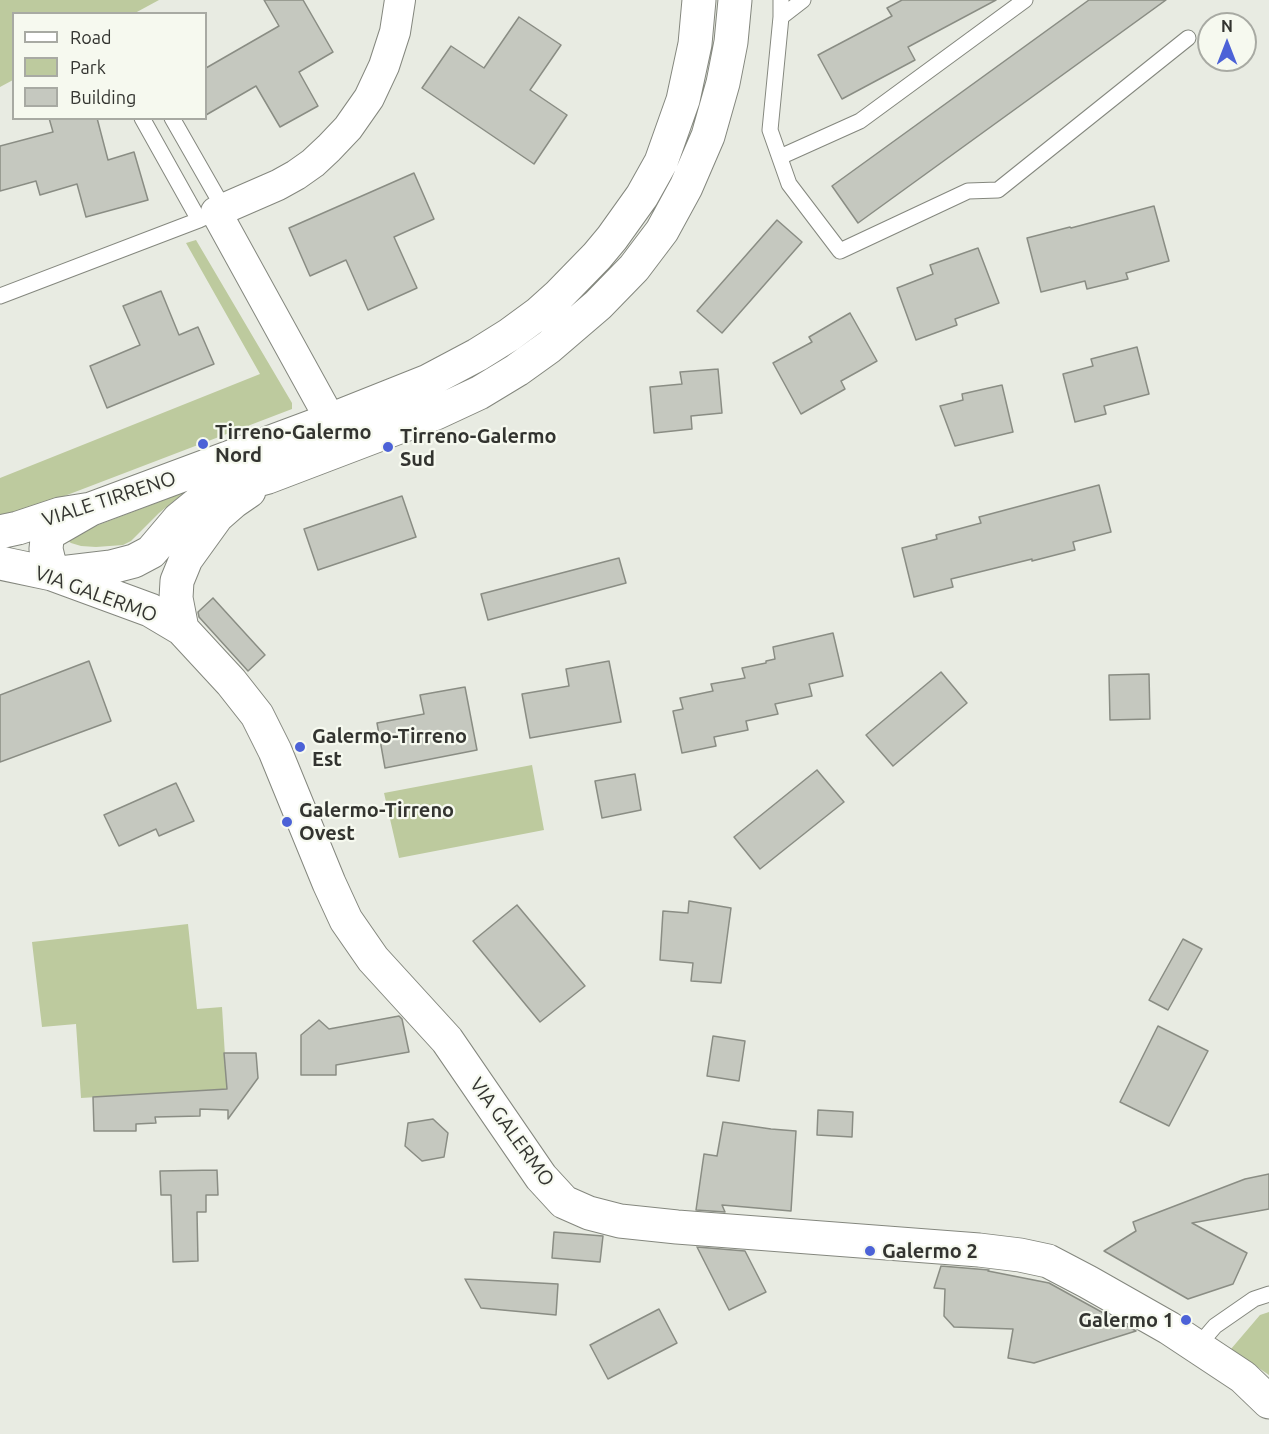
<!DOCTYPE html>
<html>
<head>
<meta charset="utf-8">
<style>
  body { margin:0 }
  #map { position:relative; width:1269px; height:1434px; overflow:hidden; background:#e8ebe2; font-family:Ubuntu,sans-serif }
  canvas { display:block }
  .legend { position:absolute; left:12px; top:12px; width:195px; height:108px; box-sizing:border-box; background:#f6f9ef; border:2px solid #a8aaa3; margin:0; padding:8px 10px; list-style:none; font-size:18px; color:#333430 }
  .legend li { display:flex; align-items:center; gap:12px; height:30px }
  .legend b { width:30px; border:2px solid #a8aaa3 }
  .north { position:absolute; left:1197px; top:12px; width:60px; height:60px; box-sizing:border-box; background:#f6f9ef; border:2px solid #a8aaa3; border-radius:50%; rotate:0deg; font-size:16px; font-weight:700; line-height:24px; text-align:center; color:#333430 }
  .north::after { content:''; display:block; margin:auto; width:21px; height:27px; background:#4c62d7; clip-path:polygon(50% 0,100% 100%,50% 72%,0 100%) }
</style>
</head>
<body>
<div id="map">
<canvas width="1269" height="1434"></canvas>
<ul class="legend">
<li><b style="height:8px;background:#fff"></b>Road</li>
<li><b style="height:16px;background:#bdca9e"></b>Park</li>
<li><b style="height:16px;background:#c5c8bf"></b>Building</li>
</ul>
<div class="north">N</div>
</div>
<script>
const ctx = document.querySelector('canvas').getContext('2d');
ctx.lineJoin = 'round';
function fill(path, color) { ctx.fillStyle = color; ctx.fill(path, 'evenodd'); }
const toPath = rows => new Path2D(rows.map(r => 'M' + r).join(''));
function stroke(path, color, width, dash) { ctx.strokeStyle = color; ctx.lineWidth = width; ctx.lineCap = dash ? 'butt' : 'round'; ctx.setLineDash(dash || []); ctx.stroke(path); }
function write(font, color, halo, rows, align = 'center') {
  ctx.font = font + ' Ubuntu,sans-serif'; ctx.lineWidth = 4.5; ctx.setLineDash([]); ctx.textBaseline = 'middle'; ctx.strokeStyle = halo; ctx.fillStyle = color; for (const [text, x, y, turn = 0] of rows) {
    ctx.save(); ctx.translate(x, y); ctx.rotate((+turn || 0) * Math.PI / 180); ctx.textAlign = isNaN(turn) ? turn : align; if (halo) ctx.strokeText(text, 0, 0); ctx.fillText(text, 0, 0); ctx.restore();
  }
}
const green = toPath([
  [0,0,159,0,135,13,14,14,13,80,0,87],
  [196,240,292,403,292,409,20,513,0,518,0,478,260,374,186,243],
  [185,492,159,513,131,541,123,545,96,547,81,546,71,543,64,538],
  [532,765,544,830,399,858,384,793],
  [188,924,197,1009,222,1007,227,1089,81,1098,76,1024,42,1027,32,942],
  [1269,1312,1269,1375,1231,1349,1260,1315]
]);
const building = toPath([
  [264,0,303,0,333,52,299,72,318,106,280,127,256,86,206,115,206,68,279,26,264,0],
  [902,0,996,0,908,47,915,60,842,99,818,55,892,16,887,8,902,0],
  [1089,0,1166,0,858,223,832,186,1089,0],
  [519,17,561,45,530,90,567,115,534,164,422,88,451,46,484,68,519,17],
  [49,118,97,118,108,160,134,152,148,200,86,217,77,184,40,195,36,181,0,191,0,146,53,132,49,118],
  [414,173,434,219,394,237,417,288,368,310,346,260,310,276,289,228,414,173],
  [1154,206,1169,261,1126,273,1128,279,1087,289,1085,281,1041,292,1027,238,1070,227,1071,228,1154,206],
  [777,220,802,242,722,333,697,311,777,220],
  [978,248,999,303,955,319,957,325,916,340,897,288,933,274,930,265,978,248],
  [161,291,179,335,198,327,214,364,107,408,90,366,140,345,123,306,161,291],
  [850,313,877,361,841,381,845,389,801,414,773,363,812,342,809,337,850,313],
  [1137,347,1149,394,1104,406,1106,414,1075,422,1063,374,1093,366,1091,359,1137,347],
  [718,369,722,413,691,416,692,429,654,433,650,387,682,384,680,372,718,369],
  [1002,385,1013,432,955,446,940,406,963,400,962,394,1002,385],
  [1099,485,1111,532,1073,542,1075,550,1032,561,1032,559,951,579,953,587,914,597,902,548,937,539,936,535,981,523,979,517,1099,485],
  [402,496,416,537,318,570,304,529,402,496],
  [619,558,626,583,488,620,481,594,619,558],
  [213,598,265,655,248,671,199,617,198,612,213,598],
  [833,633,843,676,809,684,812,696,775,704,778,714,746,721,748,730,714,737,716,746,682,753,673,711,683,709,680,698,713,691,711,684,745,678,742,668,766,663,766,661,775,659,773,647,833,633],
  [89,661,111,721,0,762,0,695,89,661],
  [609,661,621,722,530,738,522,694,569,686,566,669,609,661],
  [941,672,967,703,893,766,866,735,941,672],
  [1149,674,1150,719,1110,720,1109,675,1149,674],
  [465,687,477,750,385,768,377,723,424,714,420,695,465,687],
  [817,770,844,802,760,869,734,837,817,770],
  [635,774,641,810,602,818,595,781,635,774],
  [176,783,194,821,159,836,156,829,119,846,104,815,176,783],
  [689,901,731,908,721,983,691,981,693,963,660,960,663,911,688,913,689,901],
  [517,905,585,986,540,1022,473,941,517,905],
  [1183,939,1202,949,1168,1010,1149,1000,1183,939],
  [399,1016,402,1019,409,1052,336,1065,336,1075,301,1075,301,1035,319,1020,329,1029,399,1016],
  [1158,1026,1208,1051,1169,1126,1120,1102,1158,1026],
  [713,1036,745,1041,739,1081,707,1076,713,1036],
  [224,1053,256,1053,258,1078,228,1119,228,1110,200,1109,200,1116,155,1117,156,1123,136,1124,136,1131,94,1131,93,1097,227,1089,224,1053],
  [818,1110,853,1112,852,1137,817,1135,818,1110],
  [433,1119,448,1133,444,1157,422,1161,405,1146,408,1123,433,1119],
  [723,1122,771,1129,796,1131,791,1211,722,1205,725,1212,696,1210,704,1154,717,1156,723,1122],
  [217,1170,218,1195,206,1195,206,1212,197,1212,198,1261,173,1262,171,1195,161,1195,160,1171,217,1170],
  [1269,1174,1269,1209,1192,1223,1247,1253,1233,1284,1188,1299,1104,1251,1136,1231,1133,1222,1245,1179,1269,1174],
  [554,1232,603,1236,600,1262,552,1258,554,1232],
  [697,1247,745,1251,766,1292,729,1310,697,1247],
  [941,1266,989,1270,988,1271,1049,1283,1136,1331,1034,1363,1008,1358,1013,1329,954,1327,944,1316,945,1289,934,1288,941,1266],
  [465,1279,558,1284,556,1315,481,1308,465,1279],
  [659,1309,677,1343,608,1379,590,1345,659,1309]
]);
const lane = toPath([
  [781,0,781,17,770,130,789,184,840,251,968,191,998,190,1188,38],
  [781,17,803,0],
  [142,118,199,220],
  [172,118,224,209],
  [780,157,860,121,1025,0],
  [0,296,199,220,216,212],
  [1197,1347,1215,1326,1254,1299,1269,1294]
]);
const street = toPath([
  [341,439,216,212,278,185,296,175,313,163,329,148,348,128,369,98,384,66,395,32,400,0]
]);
const secondary = toPath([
  [91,509,51,532,47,539,46,549,52,574,111,567,134,561,151,552,179,519,201,501,231,487,268,477,436,413,479,393,517,370,549,347,598,305,634,268,662,231,686,187,708,136,723,83,731,42,735,0],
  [0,532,18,528,60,514,91,509,330,420,428,381,477,355,509,335,539,313,559,295,597,256,612,238,642,196,661,162,683,100,695,44,699,0],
  [0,563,52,574,150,610,182,629,231,682,257,715,275,751,329,883,346,920,373,959,447,1040,541,1177,564,1202,589,1213,620,1221,677,1227,979,1250,1020,1255,1048,1261,1088,1282,1169,1328,1243,1377,1269,1402],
  [182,629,176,598,177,581,186,559,217,516,233,502,249,491]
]);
const markers = [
  [203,444,6,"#4c62d7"],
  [388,447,6,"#4c62d7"],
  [300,747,6,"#4c62d7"],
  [287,822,6,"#4c62d7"],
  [870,1251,6,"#4c62d7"],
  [1186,1320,6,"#4c62d7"]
];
const poiNames = [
  ["Tirreno-Galermo",215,432],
  ["Nord",215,455],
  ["Tirreno-Galermo",400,436],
  ["Sud",400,459],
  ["Galermo-Tirreno",312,736],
  ["Est",312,759],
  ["Galermo-Tirreno",299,810],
  ["Ovest",299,833],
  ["Galermo 2",882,1251],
  ["Galermo 1",1174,1320,"right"]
];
const streetNames = [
  ["VIALE TIRRENO",109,499,-18],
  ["VIA GALERMO",96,594,20],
  ["VIA GALERMO",512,1132,54]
];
fill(green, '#bdca9e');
fill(building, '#c5c8bf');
stroke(building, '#8a8d84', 1.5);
stroke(lane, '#84877e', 17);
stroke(street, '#84877e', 32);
stroke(secondary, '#84877e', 35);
stroke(lane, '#fff', 15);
stroke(street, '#fff', 30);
stroke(secondary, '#fff', 33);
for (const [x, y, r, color] of markers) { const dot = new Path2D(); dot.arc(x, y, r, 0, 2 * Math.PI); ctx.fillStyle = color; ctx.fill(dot); stroke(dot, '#f6f9ef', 2); }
write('bold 20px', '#333430', '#f6f9ef', poiNames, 'left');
write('20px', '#333430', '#f6f9ef', streetNames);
</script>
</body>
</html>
